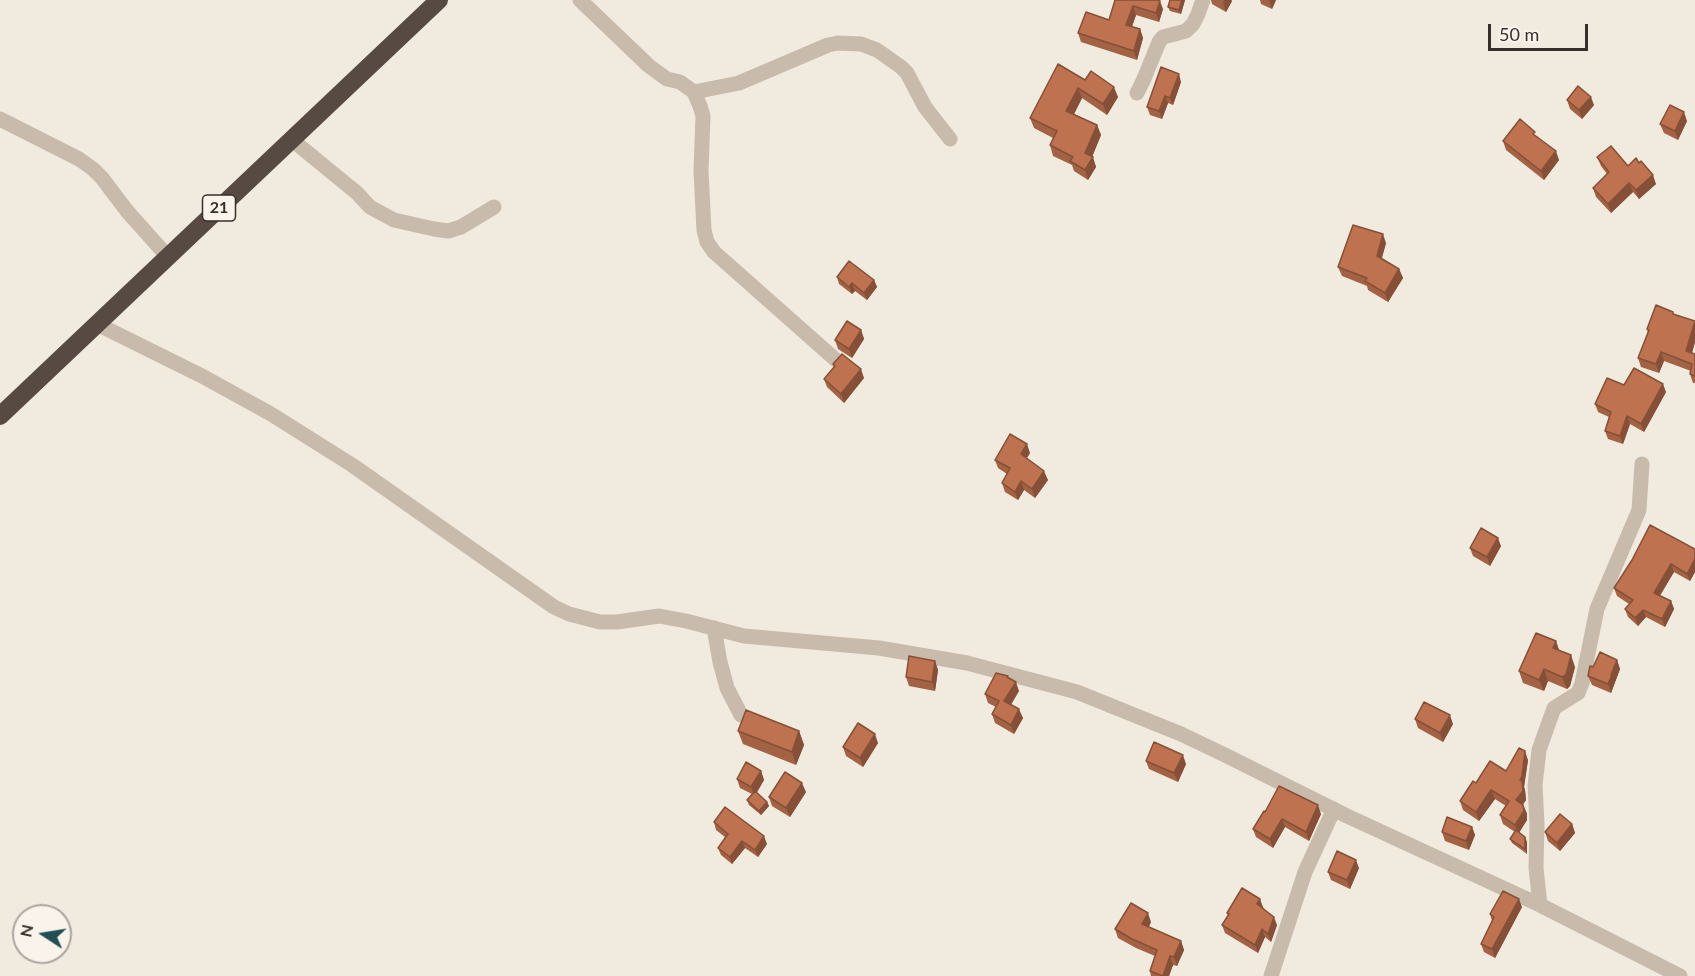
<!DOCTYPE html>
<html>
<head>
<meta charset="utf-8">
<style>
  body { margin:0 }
  #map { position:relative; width:1695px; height:976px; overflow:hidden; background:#f1eadf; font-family:Lato,sans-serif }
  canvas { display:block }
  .north { position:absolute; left:12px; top:904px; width:60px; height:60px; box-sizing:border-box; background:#f9f3eb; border:2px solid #aba59e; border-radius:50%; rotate:282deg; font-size:16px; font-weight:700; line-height:24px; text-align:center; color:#372f2a }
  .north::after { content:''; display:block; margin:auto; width:21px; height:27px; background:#224f56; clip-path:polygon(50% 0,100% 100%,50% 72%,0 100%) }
  .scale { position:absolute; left:1488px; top:24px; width:100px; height:27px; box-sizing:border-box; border:3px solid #372f2a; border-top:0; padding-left:8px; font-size:18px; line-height:21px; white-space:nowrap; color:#372f2a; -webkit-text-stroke:4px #f9f3eb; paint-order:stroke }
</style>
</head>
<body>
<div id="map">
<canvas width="1695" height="976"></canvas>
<div class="north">N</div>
<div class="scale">50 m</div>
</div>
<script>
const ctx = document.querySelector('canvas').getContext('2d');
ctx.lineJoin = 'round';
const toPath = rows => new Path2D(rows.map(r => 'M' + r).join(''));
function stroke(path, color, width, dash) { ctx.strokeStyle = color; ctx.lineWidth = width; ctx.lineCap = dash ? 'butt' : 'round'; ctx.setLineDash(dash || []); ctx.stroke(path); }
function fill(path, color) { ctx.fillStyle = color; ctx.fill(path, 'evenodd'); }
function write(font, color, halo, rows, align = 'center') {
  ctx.font = font + ' Lato,sans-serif'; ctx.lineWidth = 6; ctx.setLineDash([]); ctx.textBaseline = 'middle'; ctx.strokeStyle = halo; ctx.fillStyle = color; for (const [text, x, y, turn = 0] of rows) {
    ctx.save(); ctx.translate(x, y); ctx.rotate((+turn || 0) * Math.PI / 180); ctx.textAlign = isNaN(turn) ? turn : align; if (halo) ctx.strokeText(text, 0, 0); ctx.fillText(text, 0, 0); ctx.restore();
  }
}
const minor = toPath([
  [580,0,649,66,667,79,680,82,694,92,700,106,703,116,701,171,704,230,707,242,714,252,836,360],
  [694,92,739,83,828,45,838,43,861,44,877,50,901,67,907,73,925,107,950,139],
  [1137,93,1143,81,1159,42,1163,37,1186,31,1193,24,1198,14,1203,0],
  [0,119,79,159,93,169,102,178,127,211,168,257],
  [291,139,357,193,370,207,394,220,434,229,448,231,461,227,494,207],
  [97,324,202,376,271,414,352,465,554,607,569,614,600,622,617,622,659,616,686,621,744,636,879,648,967,663,1077,692,1181,734,1227,756,1347,816,1540,905,1680,976],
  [714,628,720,662,727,688,741,715],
  [1540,905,1536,868,1537,824,1535,785,1539,750,1554,708,1578,693,1582,683,1597,609,1639,510,1642,464],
  [1271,976,1305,872,1334,809]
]);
const highway = toPath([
  [0,416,439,0]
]);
const wall = toPath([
  [1115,0,1163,9,1159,22,1136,15,1132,27,1140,29,1143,38,1137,60,1081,42,1078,33,1109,20],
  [1170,0,1185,0,1181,14,1170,11,1168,7],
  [1211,0,1231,0,1232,1,1226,12,1212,4],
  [1260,0,1276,0,1272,9,1261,4],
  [1085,80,1118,97,1107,115,1082,98,1074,114,1097,125,1101,135,1092,157,1096,167,1088,180,1074,171,1072,165,1053,156,1050,145,1053,138,1034,128,1030,118],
  [1181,82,1173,105,1168,103,1162,119,1150,115,1147,107],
  [1567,100,1594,105,1582,119,1570,109],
  [1687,121,1678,140,1664,133,1660,124],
  [1537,136,1559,160,1544,180,1506,150,1503,141],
  [1597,157,1628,166,1656,184,1639,199,1633,192,1611,213,1596,197,1593,188,1607,174,1601,166],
  [1386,243,1382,258,1399,269,1403,278,1388,302,1368,290,1367,286,1342,276,1338,267],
  [837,277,874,280,877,287,867,300,855,291,852,294,839,284],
  [1674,315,1695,321,1695,342,1692,353,1695,354,1695,383,1693,383,1690,374,1691,371,1664,361,1659,373,1641,367,1638,358,1648,333,1647,329],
  [861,330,864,339,852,358,838,349,835,340],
  [833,364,864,378,844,403,827,387,824,379,834,367],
  [1666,392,1644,432,1630,424,1623,444,1608,439,1605,431,1609,417,1598,412,1595,404],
  [1030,453,1027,458,1048,480,1035,498,1024,490,1018,500,1005,492,1002,483,1007,474,998,468,995,460],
  [1501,546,1490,566,1473,556,1470,548],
  [1695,549,1695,572,1690,581,1674,572,1660,596,1671,601,1674,609,1665,627,1646,617,1638,626,1628,617,1625,609,1629,604,1617,596,1614,588],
  [1556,641,1559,650,1575,667,1570,686,1567,689,1548,681,1544,691,1523,683,1519,671],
  [1617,660,1620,669,1611,693,1592,685,1588,676],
  [935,661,938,670,935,691,909,686,906,677],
  [1008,678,1019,691,1011,705,1023,718,1014,734,995,723,992,714,996,707,988,703,985,694],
  [1415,719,1453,724,1443,742,1418,728],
  [738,731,799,731,804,745,796,765,743,744],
  [878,743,863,767,846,756,843,747],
  [1528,760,1524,787,1525,790,1526,800,1523,804,1527,814,1527,820,1519,833,1527,842,1527,854,1512,843,1510,839,1515,832,1503,824,1500,815,1506,806,1495,799,1479,821,1463,810,1460,801,1476,783,1506,771],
  [1146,761,1186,764,1178,782,1149,769],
  [761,771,764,780,756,793,767,802,769,806,761,815,749,805,747,800,752,794,740,788,737,779],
  [806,792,790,817,772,806,769,797],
  [1265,812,1321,814,1309,841,1285,827,1273,848,1256,837,1253,829],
  [714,822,767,844,758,857,745,848,732,864,721,855,718,848,725,837,716,830],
  [1572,824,1575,833,1560,851,1548,841,1545,832],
  [1472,827,1475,835,1469,850,1445,841,1442,832],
  [1359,868,1350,889,1331,880,1328,872],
  [1263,907,1277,925,1271,942,1265,937,1258,953,1225,933,1222,925,1228,915,1227,913],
  [1522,907,1495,958,1484,952,1481,944,1492,921,1490,914],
  [1151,922,1149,927,1181,941,1184,950,1177,966,1173,965,1169,976,1151,976,1150,971,1155,956,1136,948,1118,938,1115,929]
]);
const shadedWall = toPath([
  [1182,0,1185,0,1181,14,1179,10],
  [1224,0,1231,0,1232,1,1226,12,1223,3],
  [1269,0,1276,0,1272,9],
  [1160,1,1163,9,1159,22,1156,13],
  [1133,6,1136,15,1129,34,1126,25],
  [1140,29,1143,38,1137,60,1134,51],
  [1179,74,1181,82,1173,105,1170,98],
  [1114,87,1118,97,1107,115,1103,104],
  [1078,88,1082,98,1070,122,1066,111],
  [1165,96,1168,103,1162,119,1159,111],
  [1591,97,1594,105,1582,119,1579,110],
  [1684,112,1687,121,1678,140,1675,131],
  [1097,125,1101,135,1090,162,1093,157,1096,167,1088,180,1085,170,1085,153],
  [1556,151,1559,160,1544,180,1541,171],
  [1653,175,1656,184,1639,199,1636,190],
  [1629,183,1633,192,1611,213,1608,204],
  [1383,234,1386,243,1380,264,1377,256],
  [1399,269,1403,278,1388,302,1385,293],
  [874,280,877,287,867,300,864,293],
  [852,283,855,291,852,294,849,287],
  [1695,323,1695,342,1690,360,1686,351],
  [861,330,864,339,852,358,849,349],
  [1661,352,1664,361,1659,373,1656,364],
  [861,369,864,378,844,403,841,394],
  [1663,384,1666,392,1644,432,1641,424],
  [1627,416,1630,424,1623,444,1620,436],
  [1027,444,1030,453,1024,462,1021,454],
  [1044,471,1048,480,1035,498,1032,489],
  [1021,481,1024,490,1018,500,1015,492],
  [1498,538,1501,546,1490,566,1487,557],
  [1695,559,1695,572,1690,581,1687,574],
  [1671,564,1674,572,1656,601,1654,593],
  [1671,601,1674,609,1665,627,1662,619],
  [1643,610,1646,617,1638,626,1635,618],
  [1556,641,1560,653,1553,648],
  [1571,655,1575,667,1570,686,1567,689,1562,677],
  [1617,660,1620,669,1611,693,1608,684,1611,675],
  [935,661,938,670,935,691,932,682],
  [1544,669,1548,681,1544,691,1539,680],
  [1016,682,1019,691,1007,710,1004,701],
  [1019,709,1023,718,1014,734,1011,725],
  [1450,715,1453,724,1443,742,1440,733],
  [799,731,804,745,796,765,792,752],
  [875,734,878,743,863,767,860,758],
  [1525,751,1528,760,1524,787,1525,790,1526,800,1520,809,1516,800],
  [1183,755,1186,764,1178,782,1174,773],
  [761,771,764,780,755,796,751,787],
  [802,783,806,792,790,817,786,808],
  [1491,790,1495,799,1479,821,1476,812],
  [767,802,769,806,761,815,759,811],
  [1318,805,1321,814,1309,841,1306,832],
  [1523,805,1527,814,1527,820,1518,834,1515,825],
  [1282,819,1285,827,1273,848,1270,839],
  [1572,824,1575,833,1560,851,1557,843],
  [1472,827,1475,835,1469,850,1466,841],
  [764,836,767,844,758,857,755,850],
  [1525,837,1527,842,1527,854,1525,849],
  [742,841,745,848,732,864,730,857],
  [1356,860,1359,868,1350,889,1347,880],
  [1260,899,1263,907,1260,912,1257,904],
  [1519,899,1522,907,1495,958,1492,949],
  [1148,913,1151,922,1145,933,1142,924],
  [1274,917,1277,925,1271,942,1268,934],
  [1262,929,1265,937,1258,953,1255,945],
  [1181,941,1184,950,1177,966,1174,957],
  [1170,956,1173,965,1169,976,1163,976]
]);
const building = toPath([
  [1115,0,1157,0,1160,1,1156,13,1133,6,1126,25,1140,29,1134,51,1078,33,1086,12,1109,20,1115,0],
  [1170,0,1182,0,1179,10,1168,7,1170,0],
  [1058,64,1085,80,1091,71,1114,87,1103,104,1078,88,1066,111,1097,125,1085,153,1093,157,1085,170,1070,161,1073,157,1050,145,1057,131,1030,118,1058,64],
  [1161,67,1179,74,1170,98,1165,96,1159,111,1147,107,1161,67],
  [1578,86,1591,97,1579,110,1567,100,1578,86],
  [1670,105,1684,112,1675,131,1660,124,1670,105],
  [1520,119,1535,132,1533,134,1556,151,1541,171,1503,141,1520,119],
  [1611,146,1628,166,1636,158,1639,163,1641,161,1653,175,1636,190,1629,183,1608,204,1593,188,1609,172,1597,157,1611,146],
  [1353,225,1383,234,1377,256,1399,269,1385,293,1365,281,1367,278,1338,267,1353,225],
  [849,261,874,280,864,293,852,283,849,287,837,277,849,261],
  [1656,305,1673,312,1673,314,1695,321,1686,351,1695,354,1695,376,1690,374,1692,364,1661,352,1656,364,1638,358,1649,330,1647,329,1656,305],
  [847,321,861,330,849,349,835,340,847,321],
  [842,354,861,369,841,394,824,379,835,366,833,364,842,354],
  [1634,368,1663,384,1641,424,1627,416,1620,436,1605,431,1611,412,1595,404,1607,378,1624,385,1634,368],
  [1010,434,1027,444,1021,454,1044,471,1032,489,1021,481,1015,492,1002,483,1010,468,995,460,1010,434],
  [1650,525,1695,549,1695,559,1687,574,1671,564,1654,593,1671,601,1662,619,1643,610,1635,618,1625,609,1633,600,1614,588,1632,560,1650,525],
  [1481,528,1498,538,1487,557,1470,548,1481,528],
  [1536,633,1556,641,1553,648,1571,655,1566,675,1562,677,1544,669,1539,680,1519,671,1536,633],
  [1600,652,1617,660,1611,675,1612,675,1608,684,1588,676,1590,666,1593,667,1600,652],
  [909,656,935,661,932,682,906,677,909,656],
  [996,673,1008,676,1007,677,1016,682,1004,701,1019,709,1011,725,992,714,999,701,985,694,996,673],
  [1424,702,1450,715,1440,733,1415,719,1424,702],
  [746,710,799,731,792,752,738,731,746,710],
  [858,723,875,734,860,758,843,747,858,723],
  [1154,742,1183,755,1174,773,1146,761,1154,742],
  [1519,748,1525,751,1522,776,1520,780,1522,781,1523,791,1516,800,1523,805,1524,811,1515,825,1500,815,1509,801,1491,790,1476,812,1460,801,1473,781,1476,783,1490,761,1506,771,1519,748],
  [746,762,761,771,751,787,737,779,746,762],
  [785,772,802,783,786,808,769,797,785,772],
  [1279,786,1318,805,1306,832,1282,819,1270,839,1253,829,1264,811,1265,812,1279,786],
  [755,791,767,802,759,811,747,800,755,791],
  [725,807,764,836,755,850,742,841,730,857,718,848,728,834,714,822,725,807],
  [1560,814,1572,824,1557,843,1545,832,1560,814],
  [1447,817,1472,827,1466,841,1442,832,1447,817],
  [1516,830,1525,837,1525,849,1510,839,1516,830],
  [1337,851,1356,860,1347,880,1328,872,1337,851],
  [1242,888,1260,899,1257,904,1274,917,1268,934,1262,929,1255,945,1222,925,1229,914,1227,913,1242,888],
  [1503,891,1519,899,1492,949,1481,944,1494,917,1490,914,1503,891],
  [1131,903,1148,913,1142,924,1181,941,1174,957,1170,956,1163,976,1150,971,1157,950,1132,939,1115,929,1131,903]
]);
const shields = [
  [219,208,33]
];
const shieldNames = [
  ["21",219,208]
];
stroke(minor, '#c9bbab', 15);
stroke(highway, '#574a42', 18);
fill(wall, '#a36244');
fill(shadedWall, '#855037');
fill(building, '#be724f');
stroke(building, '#855037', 1.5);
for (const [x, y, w] of shields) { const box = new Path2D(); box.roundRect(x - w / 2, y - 13, w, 26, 4.5); ctx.fillStyle = '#f9f3eb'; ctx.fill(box); stroke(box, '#372f2a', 1.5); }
write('bold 16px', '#372f2a', null, shieldNames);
</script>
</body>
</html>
